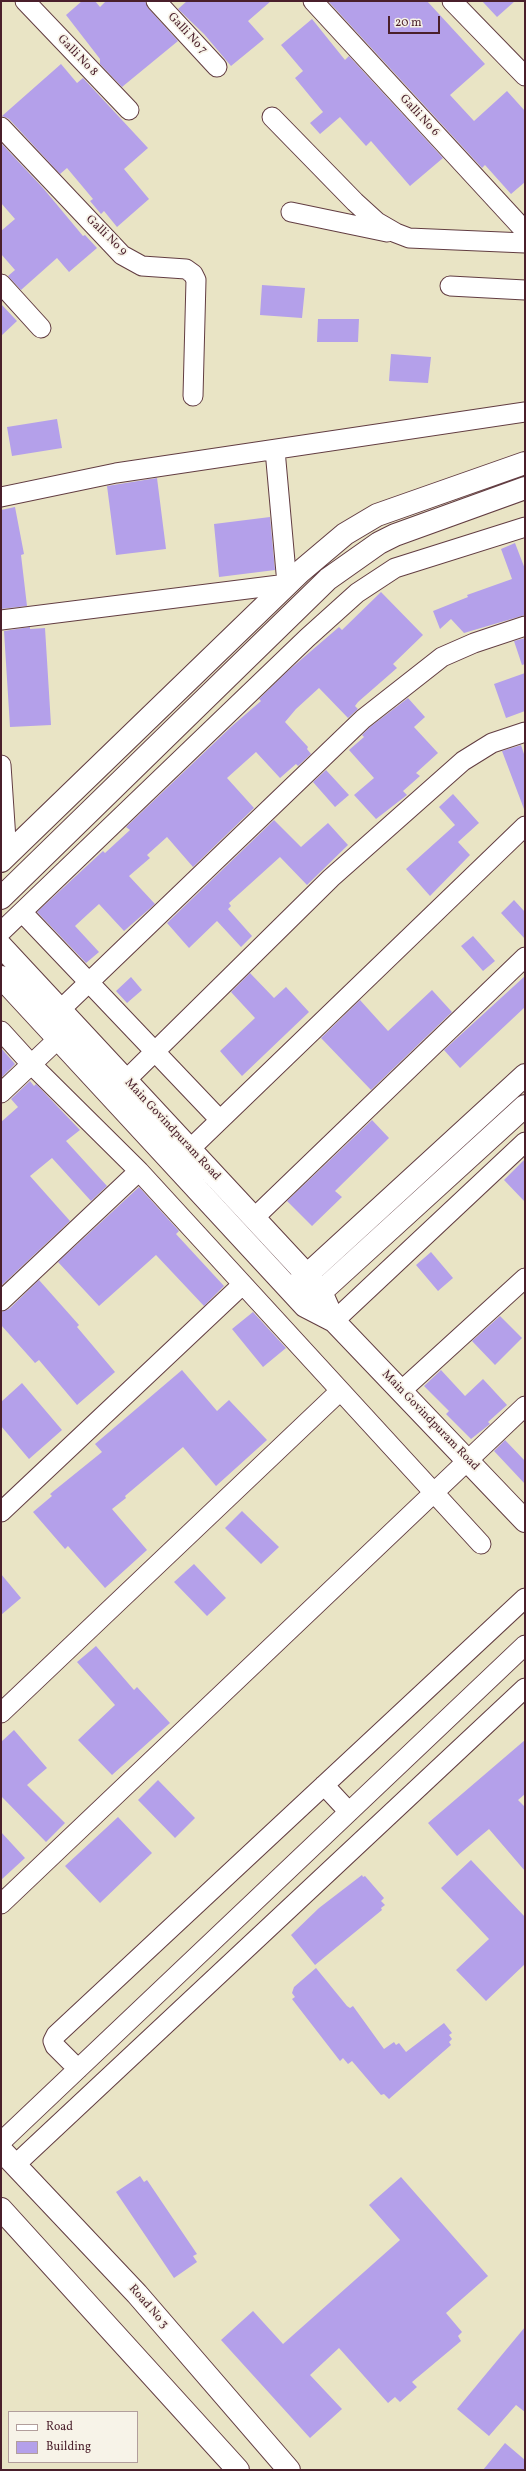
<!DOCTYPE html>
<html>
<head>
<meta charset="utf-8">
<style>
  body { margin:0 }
  #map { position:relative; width:526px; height:2471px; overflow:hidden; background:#e9e4c5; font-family:Vollkorn,serif }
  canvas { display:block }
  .frame { position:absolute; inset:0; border:2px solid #4a1f2b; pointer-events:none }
  .legend { position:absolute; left:8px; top:2411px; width:130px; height:52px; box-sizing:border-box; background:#f7f3e8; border:1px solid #b29e9c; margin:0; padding:5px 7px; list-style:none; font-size:12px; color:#4a1f2b }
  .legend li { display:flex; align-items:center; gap:8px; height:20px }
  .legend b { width:20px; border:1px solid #b29e9c }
  .scale { position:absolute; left:388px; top:16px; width:52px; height:18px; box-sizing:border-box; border:2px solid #4a1f2b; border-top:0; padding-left:5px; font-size:12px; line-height:14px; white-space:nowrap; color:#4a1f2b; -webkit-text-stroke:3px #f7f3e8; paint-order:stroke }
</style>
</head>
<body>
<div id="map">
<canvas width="526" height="2471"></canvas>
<div class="frame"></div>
<ul class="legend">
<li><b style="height:5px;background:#fff"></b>Road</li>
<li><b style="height:11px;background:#b4a0ea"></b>Building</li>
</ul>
<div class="scale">20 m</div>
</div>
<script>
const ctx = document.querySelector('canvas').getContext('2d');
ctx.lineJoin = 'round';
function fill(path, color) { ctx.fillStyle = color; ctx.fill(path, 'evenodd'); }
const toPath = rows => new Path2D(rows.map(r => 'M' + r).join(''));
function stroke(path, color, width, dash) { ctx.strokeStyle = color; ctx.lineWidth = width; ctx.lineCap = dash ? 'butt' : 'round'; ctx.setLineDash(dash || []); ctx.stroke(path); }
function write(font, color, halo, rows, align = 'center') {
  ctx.font = font + ' Vollkorn,serif'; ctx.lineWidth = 3.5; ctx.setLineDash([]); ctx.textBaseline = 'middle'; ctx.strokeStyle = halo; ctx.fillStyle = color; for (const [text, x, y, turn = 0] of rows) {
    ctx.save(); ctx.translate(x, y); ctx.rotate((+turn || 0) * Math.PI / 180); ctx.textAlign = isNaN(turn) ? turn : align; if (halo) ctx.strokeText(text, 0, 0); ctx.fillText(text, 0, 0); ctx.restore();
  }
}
const building = toPath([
  [82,1,95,1,100,7,106,1,145,1,148,8,178,41,122,87,100,64,100,59,66,15],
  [187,1,271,1,248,21,264,39,231,66,204,34,178,9],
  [328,1,427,1,485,64,450,95,474,121,507,91,525,111,525,182,511,194,485,165,482,168],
  [482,1,515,1,497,17],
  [312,19,345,60,349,56,443,158,410,186,371,141,366,146,340,117,320,134,310,123,323,112,295,78,303,71,281,45],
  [61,64,77,83,83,78,148,148,124,169,149,199,117,227,104,211,101,214,90,201,93,199,67,168,60,174,9,119,2,116],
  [1,143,43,188,83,236,85,235,97,248,69,272,57,258,21,290,8,276,15,270,1,254,1,231,15,219,1,203],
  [262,285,305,288,302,318,260,315],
  [1,304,17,321,1,336],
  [318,319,359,319,358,342,317,342],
  [391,354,431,357,428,383,389,381],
  [57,419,62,448,12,456,7,427],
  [157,478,166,549,116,555,107,486],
  [15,507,24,554,21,555,27,606,1,609,1,510],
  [270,517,275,570,219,577,214,524],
  [515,543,525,569,525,615,464,633,451,619,440,629,433,611,468,597,467,595,512,579,501,549],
  [381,592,423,635,393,664,397,668,358,702,355,706,358,709,348,718,319,688,296,709,285,722,308,747,307,749,311,754,298,766,296,764,280,778,256,752,227,778,254,808,193,867,167,837,147,855,150,858,129,876,155,904,124,931,99,904,88,914,75,926,99,952,86,963,37,912,103,851,105,853,130,830,126,827,232,726,261,701,259,699,289,670,339,627,342,630],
  [30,627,30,629,45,628,51,725,10,727,4,631],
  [525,638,525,664,522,665,514,641],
  [525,673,525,711,506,718,494,684],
  [408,698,425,717,414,727,438,753,416,773,420,776,403,791,407,795,376,819,354,795,374,778,349,750,364,737,362,735,370,727],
  [521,745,525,757,524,809,502,751],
  [326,770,349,795,335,807,313,782],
  [453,794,479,823,458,842,470,855,430,896,406,869,455,825,439,807],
  [274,820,301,847,328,823,348,845,307,885,280,857,229,903,231,906,228,909,252,936,241,947,217,921,189,948,167,923],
  [514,900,525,912,525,939,501,913],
  [473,936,495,961,483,971,461,946],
  [250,973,274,998,286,987,309,1012,242,1076,220,1051,255,1018,231,992],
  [525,976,525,1007,460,1068,444,1050],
  [131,977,142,990,127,1003,116,991],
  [432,990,452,1012,371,1090,321,1038,360,1000,388,1031],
  [1,1048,15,1064,1,1078],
  [30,1081,34,1086,36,1084,80,1130,66,1141,107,1186,91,1201,52,1158,30,1176,70,1221,1,1286,1,1122,18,1107,11,1099],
  [372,1120,389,1138,335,1191,342,1197,312,1226,287,1201],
  [525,1159,525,1202,504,1180],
  [139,1187,179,1231,176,1234,224,1286,204,1306,156,1255,99,1306,58,1262],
  [431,1252,453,1278,438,1291,416,1265],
  [39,1280,79,1325,77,1327,115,1372,77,1405,39,1360,35,1363,1,1325,1,1312,9,1309],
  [253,1312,286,1348,263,1367,232,1329],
  [500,1316,522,1338,495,1365,472,1341],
  [182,1370,217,1411,229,1400,267,1440,216,1486,183,1447,125,1496,126,1498,112,1509,147,1550,105,1588,68,1546,65,1549,33,1512,52,1496,50,1494,102,1452,95,1444],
  [441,1370,465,1396,483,1379,507,1405,488,1422,490,1424,471,1439,446,1414,449,1411,424,1386],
  [22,1383,62,1430,29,1459,1,1426,1,1402],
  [505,1440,525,1461,525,1484,494,1451],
  [242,1511,279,1547,261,1564,225,1528],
  [194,1564,226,1598,207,1616,174,1582],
  [1,1574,21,1598,1,1615],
  [96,1646,134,1690,137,1687,170,1723,112,1775,78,1740,115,1705,77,1662],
  [14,1730,47,1768,27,1785,65,1823,46,1842,1,1796,1,1742],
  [525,1740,525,1794,518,1800,525,1807,525,1871,489,1829,457,1856,428,1823],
  [158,1780,195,1818,175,1838,138,1800],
  [118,1817,152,1853,100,1903,65,1866],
  [1,1832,25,1858,1,1880],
  [471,1860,525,1917,525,1964,486,2001,456,1970,489,1939,441,1888],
  [362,1875,363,1877,365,1876,384,1898,381,1901,385,1905,381,1908,382,1910,315,1965,291,1935,319,1908],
  [316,1968,347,2006,350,2008,353,2006,384,2049,394,2042,396,2045,399,2043,406,2052,444,2023,452,2033,449,2035,452,2039,449,2042,451,2045,389,2099,384,2094,381,2095,352,2061,348,2064,343,2058,340,2061,292,1999,295,1997,292,1993,294,1987],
  [140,2176,144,2182,147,2180,197,2254,193,2256,197,2262,174,2278,116,2192],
  [401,2177,488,2276,446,2313,462,2332,458,2336,461,2341,412,2382,417,2387,400,2402,395,2397,388,2403,339,2348,310,2375,342,2409,310,2438,221,2340,253,2311,283,2344,400,2240,369,2205],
  [525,2327,525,2412,516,2405,489,2436,457,2409],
  [505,2443,525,2460,525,2470,483,2470]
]);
const street = toPath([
  [25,1,129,110],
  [156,1,217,67],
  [313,1,525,231],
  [452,1,525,76],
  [272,117,355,202,377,222,396,233,409,238,525,243],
  [1,127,122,255,142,266,186,269,193,274,196,280,193,396],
  [291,212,387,232],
  [1,284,41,328],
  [450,286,525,290],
  [1,497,116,473,525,412],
  [1,620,287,584,275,450],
  [1,765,7,855],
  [22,912,220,1120],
  [1,932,307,638,357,593,395,568,525,527],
  [60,1010,363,719,442,657,474,643,525,626],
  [1,1031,31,1064,139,1171,481,1544],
  [126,1080,331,878,463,761,492,743,525,732],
  [1,1093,58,1039],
  [190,1149,525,826],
  [254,1218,525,957],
  [1,1301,139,1171],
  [334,1321,525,1142],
  [401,1391,525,1278],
  [1,1512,242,1285],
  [1,1713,340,1391],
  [324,1785,349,1812],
  [1,1904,525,1406],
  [78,2069,55,2046,53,2041,56,2035,525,1598],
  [1,2142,525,1645],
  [15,2165,525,1688]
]);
const secondary = toPath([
  [1,861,300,572,345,534,377,515,525,463],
  [1,898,328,579,379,543,395,535,525,488],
  [1,946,307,1275,321,1292,334,1321,525,1521],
  [1,977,305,1306,334,1321],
  [297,1284,525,1075],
  [310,1302,525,1106],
  [1,2150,137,2294,289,2470],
  [1,2209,238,2470]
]);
const streetNames = [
  ["Galli No 7",187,34,47],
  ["Galli No 8",77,56,46],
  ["Galli No 6",419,116,47],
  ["Galli No 9",106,236,44],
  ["Main Govindpuram Road",172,1130,47],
  ["Main Govindpuram Road",430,1421,46],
  ["Road No 3",148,2307,49]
];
fill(building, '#b4a0ea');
stroke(street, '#623d42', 21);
stroke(secondary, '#623d42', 24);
stroke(street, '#fff', 19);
stroke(secondary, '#fff', 22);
write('12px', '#4a1f2b', '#f7f3e8', streetNames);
</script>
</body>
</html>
